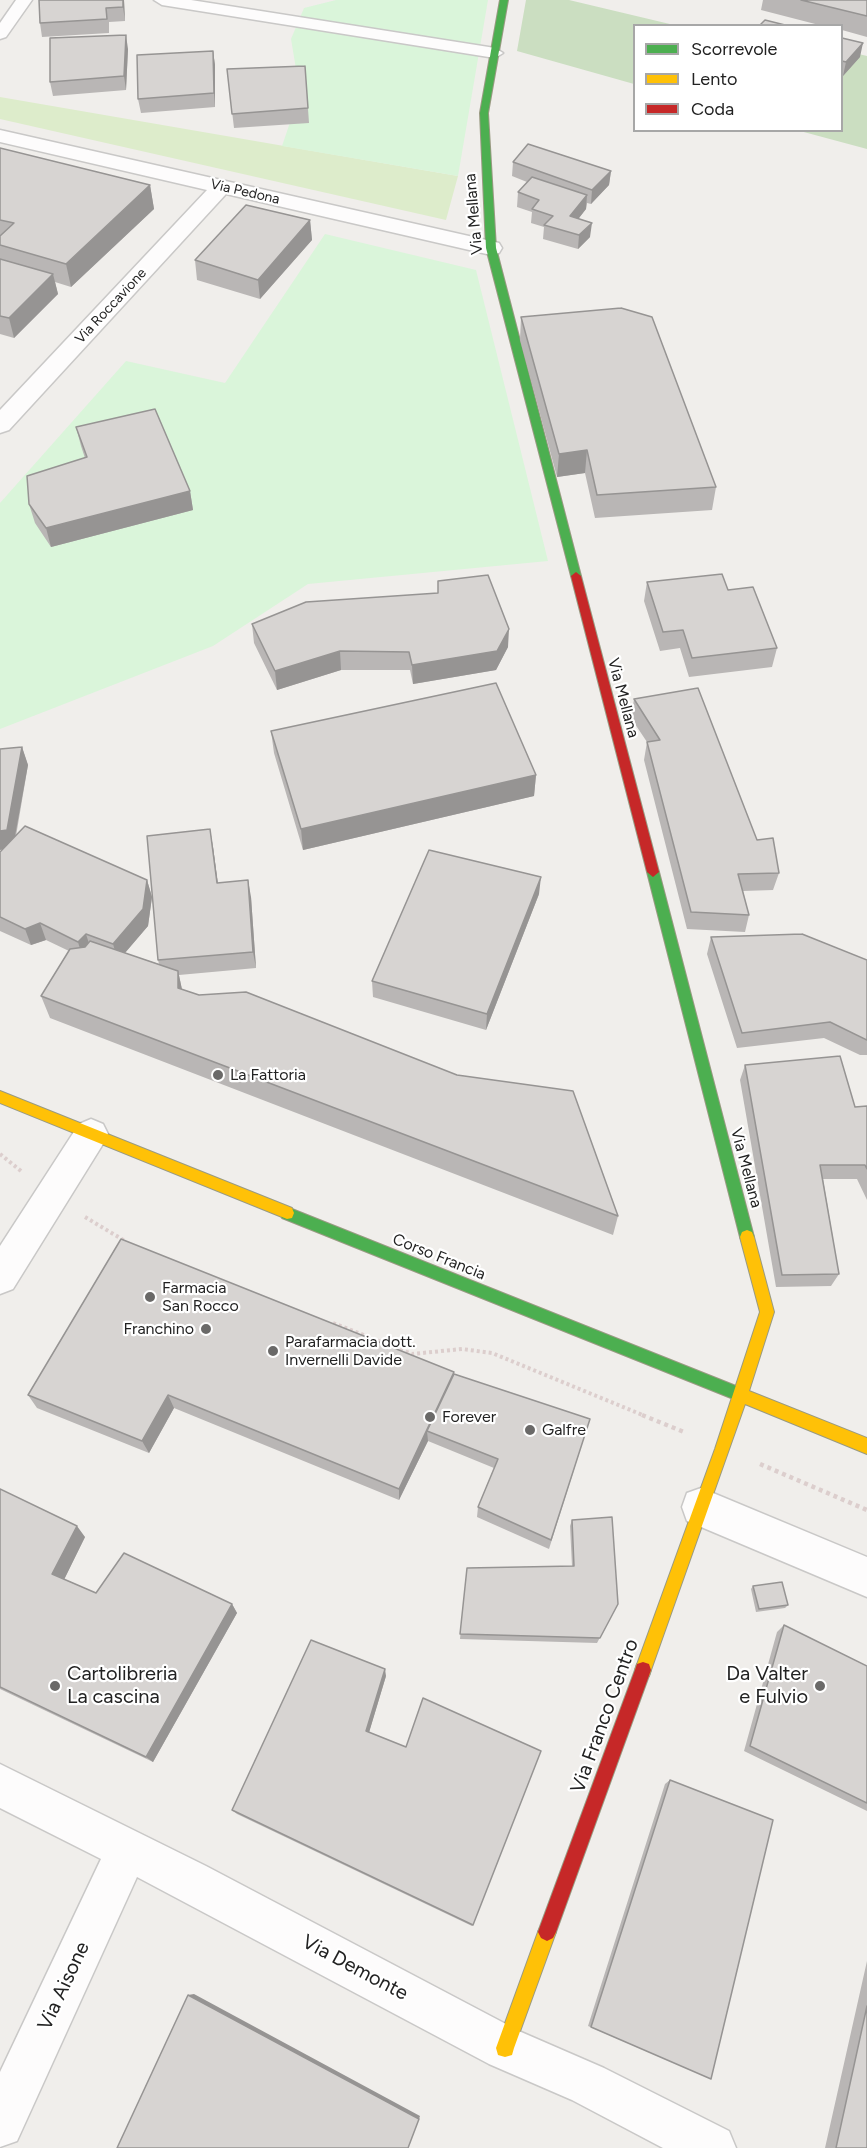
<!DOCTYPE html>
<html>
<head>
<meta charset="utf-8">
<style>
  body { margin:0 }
  #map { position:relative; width:867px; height:2148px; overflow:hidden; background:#f0eeeb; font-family:Figtree,sans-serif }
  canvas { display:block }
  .legend { position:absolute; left:633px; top:24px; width:210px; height:108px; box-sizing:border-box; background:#fff; border:2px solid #a7a7a7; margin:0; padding:8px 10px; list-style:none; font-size:18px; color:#222 }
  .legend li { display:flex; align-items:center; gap:12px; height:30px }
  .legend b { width:30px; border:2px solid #a7a7a7 }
</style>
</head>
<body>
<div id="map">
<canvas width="867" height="2148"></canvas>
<ul class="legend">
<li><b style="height:8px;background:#4caf50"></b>Scorrevole</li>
<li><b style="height:8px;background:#ffc107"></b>Lento</li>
<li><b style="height:8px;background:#c62828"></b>Coda</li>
</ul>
</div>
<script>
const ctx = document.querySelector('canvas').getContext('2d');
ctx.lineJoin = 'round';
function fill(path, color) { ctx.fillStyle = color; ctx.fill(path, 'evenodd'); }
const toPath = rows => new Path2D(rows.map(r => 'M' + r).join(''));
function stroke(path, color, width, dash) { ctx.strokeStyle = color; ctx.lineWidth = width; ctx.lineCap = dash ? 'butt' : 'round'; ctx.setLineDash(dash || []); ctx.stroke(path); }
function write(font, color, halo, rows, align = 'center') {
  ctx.font = font + ' Figtree,sans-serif'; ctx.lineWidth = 4.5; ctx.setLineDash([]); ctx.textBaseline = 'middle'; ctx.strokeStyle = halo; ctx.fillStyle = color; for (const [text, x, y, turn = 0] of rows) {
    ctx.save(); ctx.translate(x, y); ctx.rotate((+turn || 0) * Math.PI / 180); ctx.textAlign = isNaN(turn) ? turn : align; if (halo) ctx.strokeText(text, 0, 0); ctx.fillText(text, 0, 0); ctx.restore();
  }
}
const grass = toPath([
  [0,97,458,176,446,220,0,119]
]);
const forest = toPath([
  [526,0,569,0,674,25,634,26,634,84,517,51],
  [842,50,867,56,867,149,800,131,842,130]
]);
const park = toPath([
  [336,0,488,0,458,176,282,146,300,93,291,39,304,8],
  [325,234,476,270,548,561,308,584,213,646,0,729,0,503,126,361,225,383]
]);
const pathFar1 = toPath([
  [0,1154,21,1171],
  [85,1217,125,1241],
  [333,1323,412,1354,462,1349,492,1353,645,1416]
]);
const path = toPath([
  [642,1415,684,1432],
  [760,1464,867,1510]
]);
const lane = toPath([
  [16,0,32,0,6,37,0,39,0,23,16,0],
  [154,0,191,0,495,48,503,53,495,58,162,5,154,0]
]);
const street = toPath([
  [0,130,491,241,499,243,502,248,499,253,491,255,226,194,9,430,0,433,0,410,207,190,0,142,0,130],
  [91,1119,103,1124,108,1134,103,1144,13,1289,0,1294,0,1246,79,1124,91,1119],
  [701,1488,867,1557,867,1597,687,1521,682,1507,687,1493,701,1488],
  [0,1764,206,1866,521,2032,604,2068,729,2131,736,2148,663,2148,572,2100,489,2064,137,1877,17,2141,0,2147,0,2072,101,1859,0,1808,0,1764]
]);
const fast = toPath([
  [500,0,508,0,488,113,496,248,581,576,576,580,571,576,486,248,480,113,500,0],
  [653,867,659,872,754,1237,752,1242,747,1244,742,1242,740,1237,647,872,653,867],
  [287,1207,746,1390,749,1395,746,1400,741,1402,282,1218,280,1213,282,1208,287,1207]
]);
const slow = toPath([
  [0,1091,292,1208,294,1213,292,1218,287,1219,0,1103,0,1091],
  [747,1230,752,1232,754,1237,774,1312,749,1391,867,1438,867,1454,745,1404,651,1670,649,1676,643,1678,637,1676,635,1670,715,1449,760,1312,740,1237,742,1232,747,1230],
  [547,1923,553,1926,556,1932,514,2048,512,2055,505,2057,498,2055,496,2048,538,1932,541,1926,547,1923]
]);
const jam = toPath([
  [576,572,581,576,659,872,653,877,647,872,571,576,576,572],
  [643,1662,649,1664,651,1670,556,1932,553,1938,547,1941,541,1938,538,1932,635,1670,637,1664,643,1662]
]);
const wall = toPath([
  [39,0,124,0,125,21,109,22,109,33,42,37,40,23],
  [763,0,867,0,867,37,842,30,842,26,823,26,761,10],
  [842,38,860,57,843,76,842,75],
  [128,49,126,90,53,96,50,82],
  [213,51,215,65,215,107,141,113,138,99],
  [305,66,309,123,234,128,227,69],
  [0,148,150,185,154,209,71,287,55,282,58,294,14,338,0,334],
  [513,162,611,171,609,185,591,204,587,203,586,209,578,219,590,237,578,249,543,239,544,227,531,223,532,212,517,207,518,192,527,182,512,176],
  [310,220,312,240,260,299,197,280,195,260],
  [521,317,716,487,712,510,595,518,585,473,557,477,520,340],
  [76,427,190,491,193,510,51,547,35,523,29,504,85,458,81,446],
  [647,582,728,590,777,648,772,667,689,677,680,648,660,651,644,601],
  [252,624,508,647,496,670,413,684,410,670,341,670,277,690,254,643],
  [634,699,757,840,779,873,773,890,743,891,749,915,745,932,687,929,644,760,647,742,631,718],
  [271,731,536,775,534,796,303,850,274,753],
  [22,747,28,765,16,836,147,880,152,897,148,926,125,953,159,964,158,960,213,847,218,883,251,897,256,968,179,975,182,990,618,1216,613,1235,50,1018,41,996,69,951,46,940,31,945,0,931,0,852,3,849,0,850],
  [539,894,486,1030,373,997,372,981],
  [711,937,867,960,867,1055,860,1055,824,1038,737,1048,707,954],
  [745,1065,855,1107,867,1106,867,1200,857,1179,823,1179,839,1274,831,1286,776,1287,740,1080],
  [454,1372,454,1374,590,1419,549,1549,477,1517,478,1507,494,1468,428,1441,399,1500,174,1408,149,1453,37,1408,28,1395],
  [0,1489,85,1537,64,1579,96,1593,232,1604,237,1613,153,1762,0,1689],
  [572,1520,618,1604,597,1643,460,1639,467,1568,572,1566,570,1526],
  [753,1586,788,1605,785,1608,756,1612,751,1589],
  [784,1625,867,1666,867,1811,744,1751,777,1632],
  [386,1676,369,1732,406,1747,473,1925,472,1926,237,1814,232,1810],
  [670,1780,711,2079,588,2026,665,1784],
  [867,1961,867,2148,825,2148]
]);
const shadedWall = toPath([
  [123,0,124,0,125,21,123,7],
  [126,35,128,49,126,90,124,76],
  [863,43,860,57,843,76,846,62],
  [213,51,215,65,215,107,214,93],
  [611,171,609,185,591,204,592,190],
  [150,185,154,209,71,287,66,264],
  [587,195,586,209,569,231,570,216],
  [310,220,312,240,260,299,258,280],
  [592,223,590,237,578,249,579,235],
  [53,274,58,294,14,338,9,318],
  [587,450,585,473,557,477,559,454],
  [190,491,193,510,51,547,46,528],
  [509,629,508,647,496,670,413,684,412,665],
  [340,651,341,670,277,690,275,671],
  [22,747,28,765,13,847,0,850,0,831],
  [536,775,534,796,303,850,301,829],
  [210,829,213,847,220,900,217,883],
  [541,877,539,894,486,1030,487,1014],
  [147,880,152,897,148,926,118,961,113,944],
  [248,880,251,897,256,968,253,952],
  [40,923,46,940,31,945,25,929],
  [86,934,91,950,83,959,78,942],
  [178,971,183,994,178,988],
  [454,1372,454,1385,427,1431,428,1441,399,1500,399,1489],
  [168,1395,174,1408,149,1453,142,1441],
  [77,1526,85,1537,62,1584,52,1574],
  [232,1604,237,1613,153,1762,146,1757],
  [385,1669,386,1676,368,1736,366,1731],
  [194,1994,420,2116,419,2119,188,1995]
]);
const building = toPath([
  [39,0,123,0,123,7,106,8,107,19,40,23,39,0],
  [801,0,867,0,867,16,801,0],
  [765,20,789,26,759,26,765,20],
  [126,35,124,76,50,82,50,38,126,35],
  [842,38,863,43,846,62,842,61,842,38],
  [213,51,214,93,138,99,137,55,213,51],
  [305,66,308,108,232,114,227,69,305,66],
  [528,144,611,171,592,190,513,162,528,144],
  [0,148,150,185,66,264,0,245,0,236,14,223,0,220,0,148],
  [532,177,587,195,570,216,592,223,579,235,544,225,553,216,532,209,539,200,518,192,532,177],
  [246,205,310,220,258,280,195,260,246,205],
  [0,259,53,274,9,318,0,316,0,259],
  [621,308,652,317,716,487,597,495,587,450,559,454,521,317,621,308],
  [155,409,190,491,46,528,29,504,27,476,87,457,76,427,155,409],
  [722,574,728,590,753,587,777,648,692,658,683,630,663,632,647,582,722,574],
  [488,575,509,629,497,651,412,665,409,652,340,651,275,671,252,624,306,602,438,593,438,581,488,575],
  [496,683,536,775,301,829,271,731,496,683],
  [698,688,757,840,773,838,779,873,738,874,749,915,691,912,647,742,660,740,634,699,698,688],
  [22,747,7,830,0,831,0,749,22,747],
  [25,826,147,880,143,909,113,944,86,934,78,942,40,923,25,929,0,917,0,852,25,826],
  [210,829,217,883,248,880,253,952,158,960,147,836,210,829],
  [429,850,541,877,487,1014,372,981,429,850],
  [802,934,867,960,867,1040,830,1022,742,1033,711,937,802,934],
  [90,941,178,971,178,988,199,995,246,992,457,1075,573,1091,618,1216,41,996,70,949,85,947,90,941],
  [840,1056,855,1107,867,1106,867,1169,865,1165,820,1165,839,1274,782,1275,745,1065,840,1056],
  [121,1239,454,1372,399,1489,168,1395,142,1441,28,1395,121,1239],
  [454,1374,590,1419,551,1540,478,1507,498,1459,427,1431,454,1374],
  [0,1489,77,1526,52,1574,96,1593,124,1553,232,1604,146,1757,0,1687,0,1489],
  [612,1517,618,1604,600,1638,460,1634,467,1568,574,1566,572,1520,612,1517],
  [782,1582,788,1605,759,1609,753,1586,782,1582],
  [784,1625,867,1666,867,1803,750,1746,784,1625],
  [311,1640,385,1669,366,1731,406,1747,423,1698,541,1751,473,1925,232,1810,311,1640],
  [670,1780,773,1820,711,2079,591,2027,670,1780],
  [188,1995,419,2119,408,2148,117,2148,188,1995],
  [867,2006,867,2148,836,2148,867,2006]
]);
const markers = [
  [218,1075,6,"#6a6968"],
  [150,1297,6,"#6a6968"],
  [206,1329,6,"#6a6968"],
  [273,1351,6,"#6a6968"],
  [430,1417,6,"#6a6968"],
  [530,1430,6,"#6a6968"],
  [55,1686,6,"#6a6968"],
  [820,1686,6,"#6a6968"]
];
const farStreetnames = [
  ["Via Pedona",245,192,13],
  ["Via Roccavione",111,306,-47]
];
const streetNames = [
  ["Via Mellana",474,214,-95],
  ["Via Mellana",623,698,75],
  ["Via Mellana",746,1168,75],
  ["Corso Francia",439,1257,22]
];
const poiNames = [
  ["La Fattoria",230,1075],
  ["Farmacia",162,1288],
  ["San Rocco",162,1306],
  ["Franchino",194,1329,"right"],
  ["Parafarmacia dott.",285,1342],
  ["Invernelli Davide",285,1360],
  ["Forever",442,1417],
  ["Galfre",542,1430]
];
const nearPoinames = [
  ["Cartolibreria",67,1674],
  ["La cascina",67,1697],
  ["Da Valter",808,1674,"right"],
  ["e Fulvio",808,1697,"right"]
];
const nearStreetnames = [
  ["Via Franco Centro",605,1716,-70],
  ["Via Demonte",355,1968,28],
  ["Via Aisone",64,1986,-65]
];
fill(grass, '#ddeccb');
fill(forest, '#cbdec1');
fill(park, '#daf5da');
stroke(lane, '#c9c8c7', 3);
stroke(street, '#c9c8c7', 3);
stroke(fast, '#999a82', 2);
stroke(slow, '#999a82', 2);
stroke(jam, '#999a82', 2);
stroke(pathFar1, '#dccecd', 4, [3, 3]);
stroke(path, '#dccecd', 4.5, [4, 4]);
fill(lane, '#fdfcfc');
fill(street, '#fdfcfc');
fill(fast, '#4caf50');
fill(slow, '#ffc107');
fill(jam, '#c62828');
fill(wall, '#b9b6b5');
fill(shadedWall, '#969493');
fill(building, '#d7d4d2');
stroke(building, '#969493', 1.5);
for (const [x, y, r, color] of markers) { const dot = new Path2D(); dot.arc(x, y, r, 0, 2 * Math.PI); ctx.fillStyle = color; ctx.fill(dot); stroke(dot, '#fff', 2); }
write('14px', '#222', '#fff', farStreetnames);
write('16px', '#222', '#fff', streetNames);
write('16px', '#222', '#fff', poiNames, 'left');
write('20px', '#222', '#fff', nearPoinames, 'left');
write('20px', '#222', '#fff', nearStreetnames);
</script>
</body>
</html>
